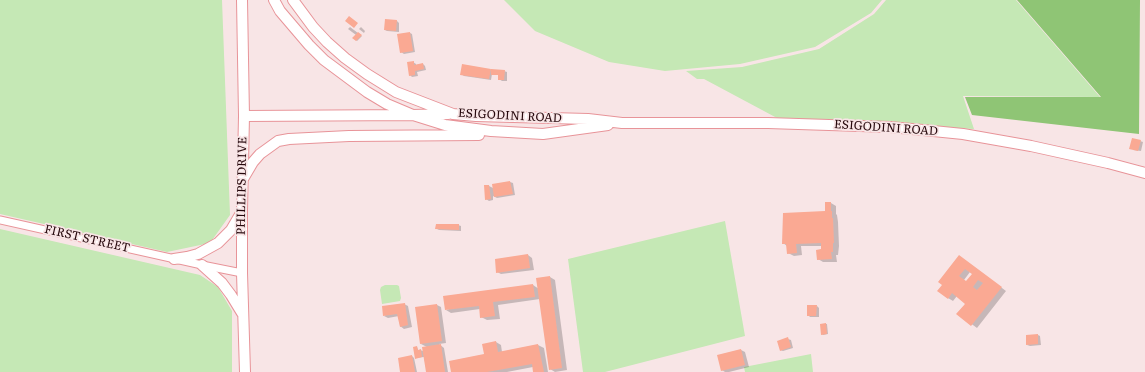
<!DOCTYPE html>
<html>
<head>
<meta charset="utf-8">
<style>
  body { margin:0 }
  canvas { display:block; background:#f8e5e6 }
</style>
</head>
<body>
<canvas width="1145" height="372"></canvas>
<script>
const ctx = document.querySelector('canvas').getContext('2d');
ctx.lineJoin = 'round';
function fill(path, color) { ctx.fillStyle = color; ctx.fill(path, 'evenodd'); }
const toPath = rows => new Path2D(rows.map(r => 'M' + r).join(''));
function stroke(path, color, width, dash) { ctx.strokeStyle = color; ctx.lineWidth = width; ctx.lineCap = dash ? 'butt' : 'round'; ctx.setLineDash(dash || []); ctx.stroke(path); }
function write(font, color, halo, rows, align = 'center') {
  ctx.font = font + ' Literata,serif'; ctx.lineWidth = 3.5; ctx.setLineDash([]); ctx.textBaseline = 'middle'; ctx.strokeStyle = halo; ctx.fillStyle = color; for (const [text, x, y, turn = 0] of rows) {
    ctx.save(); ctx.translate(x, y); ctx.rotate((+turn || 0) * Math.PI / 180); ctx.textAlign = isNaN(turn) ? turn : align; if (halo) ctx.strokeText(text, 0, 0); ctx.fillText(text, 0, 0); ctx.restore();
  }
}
const green = toPath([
  [0,0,222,0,230,215,210,243,167,252,0,214],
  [504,0,882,0,871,13,815,47,740,64,665,71,609,62,535,31],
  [886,0,1016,0,1100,97,963,96,974,129,777,118,704,79,697,79,686,71,742,67,819,49,874,14],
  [725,221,745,336,605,372,583,372,568,259],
  [0,229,200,275,218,287,232,311,232,372,0,372],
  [385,285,397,285,399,286,401,298,400,301,382,304,380,290,381,287],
  [811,354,813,372,745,372,744,367]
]);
const forest = toPath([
  [1017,0,1140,0,1139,134,972,115,965,97,1101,97]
]);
const shadow = toPath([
  [386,20,397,21,399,23,399,32,387,31,385,30],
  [350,27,362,36,357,41,354,38,356,35,348,29],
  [361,27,365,31,364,33,359,29],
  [410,33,412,34,415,52,404,54,401,52],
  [413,62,416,64,416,65,423,64,425,66,426,70,417,72,418,76,412,77,410,75],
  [491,70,504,71,507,72,507,81,502,81,499,79,504,75,492,74,491,80,464,76,461,74],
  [1140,141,1143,142,1141,151,1133,150],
  [510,182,513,183,515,195,497,198,493,196,493,200,489,201,486,199,485,186,489,186,493,188,493,185],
  [826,203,831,203,836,206,836,214,837,215,838,222,839,246,838,255,836,255,837,262,823,262,818,259,822,250,822,246,801,246,802,255,794,256,788,253,787,246,783,243,826,212],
  [458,225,461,226,461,231,439,230,437,229],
  [528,255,532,258,534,270,501,274,497,272],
  [959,256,1006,291,977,328,958,314,966,303,957,296,953,301,948,298],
  [970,272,973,274,967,282,964,280],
  [550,277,555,280,567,370,555,372,550,369,540,299,498,305,500,319,487,320,481,317,480,309,451,313,446,310,533,285,539,289],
  [404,304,408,306,412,327,404,329,400,326,399,316,388,318,384,316],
  [437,305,441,307,446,343,439,344,444,348,448,372,427,372,424,357,416,358,417,347,418,350,420,350,423,351,427,347,421,344],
  [817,306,819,308,819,317,810,317,808,315],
  [826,324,827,324,828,334,823,335,822,334],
  [1038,335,1040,336,1041,345,1030,346,1027,345],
  [788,339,791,340,793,348,783,351,780,350],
  [496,342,501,345,502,352,538,345,544,348,548,372,534,372,533,367,507,372,452,372,485,355],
  [741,350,745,352,749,367,729,372,725,372,722,370],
  [412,356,414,358,417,372,401,372]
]);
const building = toPath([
  [349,16,358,23,354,28,345,21],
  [385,19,397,20,396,31,384,30],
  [358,32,362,35,356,41,352,38],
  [410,32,413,51,400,53,397,34],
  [414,61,414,65,423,63,424,69,415,71,415,75,409,76,407,62],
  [462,64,491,69,489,79,460,75],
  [491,69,505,70,504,80,498,80,498,75,491,75],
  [1132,138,1141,140,1138,151,1129,149],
  [510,181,513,194,494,197,492,184],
  [484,185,489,185,491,199,485,200],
  [825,202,831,202,831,211,832,211,832,218,833,218,834,243,833,243,833,252,831,252,832,259,817,260,816,250,821,249,821,243,796,244,797,253,787,254,786,244,782,244,783,213,825,211],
  [436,224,459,224,459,230,435,229],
  [528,254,530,268,496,273,495,259],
  [959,255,1002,287,971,326,956,314,965,304,952,293,948,299,937,291,942,285,938,282],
  [965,269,972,274,966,281,959,276],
  [978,280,983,283,977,290,973,287],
  [550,276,562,368,549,370,536,278],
  [533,284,535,297,493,302,495,316,480,318,479,306,445,310,443,296],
  [405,303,408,325,400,327,397,314,383,316,382,306],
  [437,304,442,341,420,344,415,307],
  [807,305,817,305,816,316,807,316],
  [826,323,827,334,821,335,820,324],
  [1038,334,1038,344,1026,345,1026,335],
  [788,337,791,347,780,351,777,341],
  [496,341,498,352,538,344,544,372,533,372,532,364,487,372,451,372,449,361,484,354,482,344],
  [441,344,445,372,426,372,422,347],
  [417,346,418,350,421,349,422,357,415,359,413,347],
  [741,349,745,365,721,371,717,355],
  [412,355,415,372,400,372,398,358]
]);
const street = toPath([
  [0,220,202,265,242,273]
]);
const secondary = toPath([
  [242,0,244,116,242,211,242,273,245,372],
  [274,0,280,11,309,45,324,60,367,92,387,104,413,115,445,125,491,131,543,134,608,125],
  [293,0,313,27,327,42,345,58,367,74,396,92,453,114,476,116,588,119,622,123,768,123,890,127,923,130,963,134,1031,146,1108,163,1145,173],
  [244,116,413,115,448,114],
  [243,179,253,162,260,154,278,141,289,139,349,136,479,135],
  [174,259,187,257,198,254,218,243,231,230,241,213],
  [202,265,222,283,231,295,242,313]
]);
const streetNames = [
  ["ESIGODINI ROAD",510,116,3],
  ["ESIGODINI ROAD",886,128,4],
  ["PHILLIPS DRIVE",242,186,-89],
  ["FIRST STREET",87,239,13]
];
fill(green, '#c5e8b5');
fill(forest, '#8fc575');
fill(shadow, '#0003');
fill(building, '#faa993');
stroke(street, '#e89499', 9);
stroke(secondary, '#e89499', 12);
stroke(street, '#fff', 7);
stroke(secondary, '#fff', 10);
write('12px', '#26080c', '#f8e5e6', streetNames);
</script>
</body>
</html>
